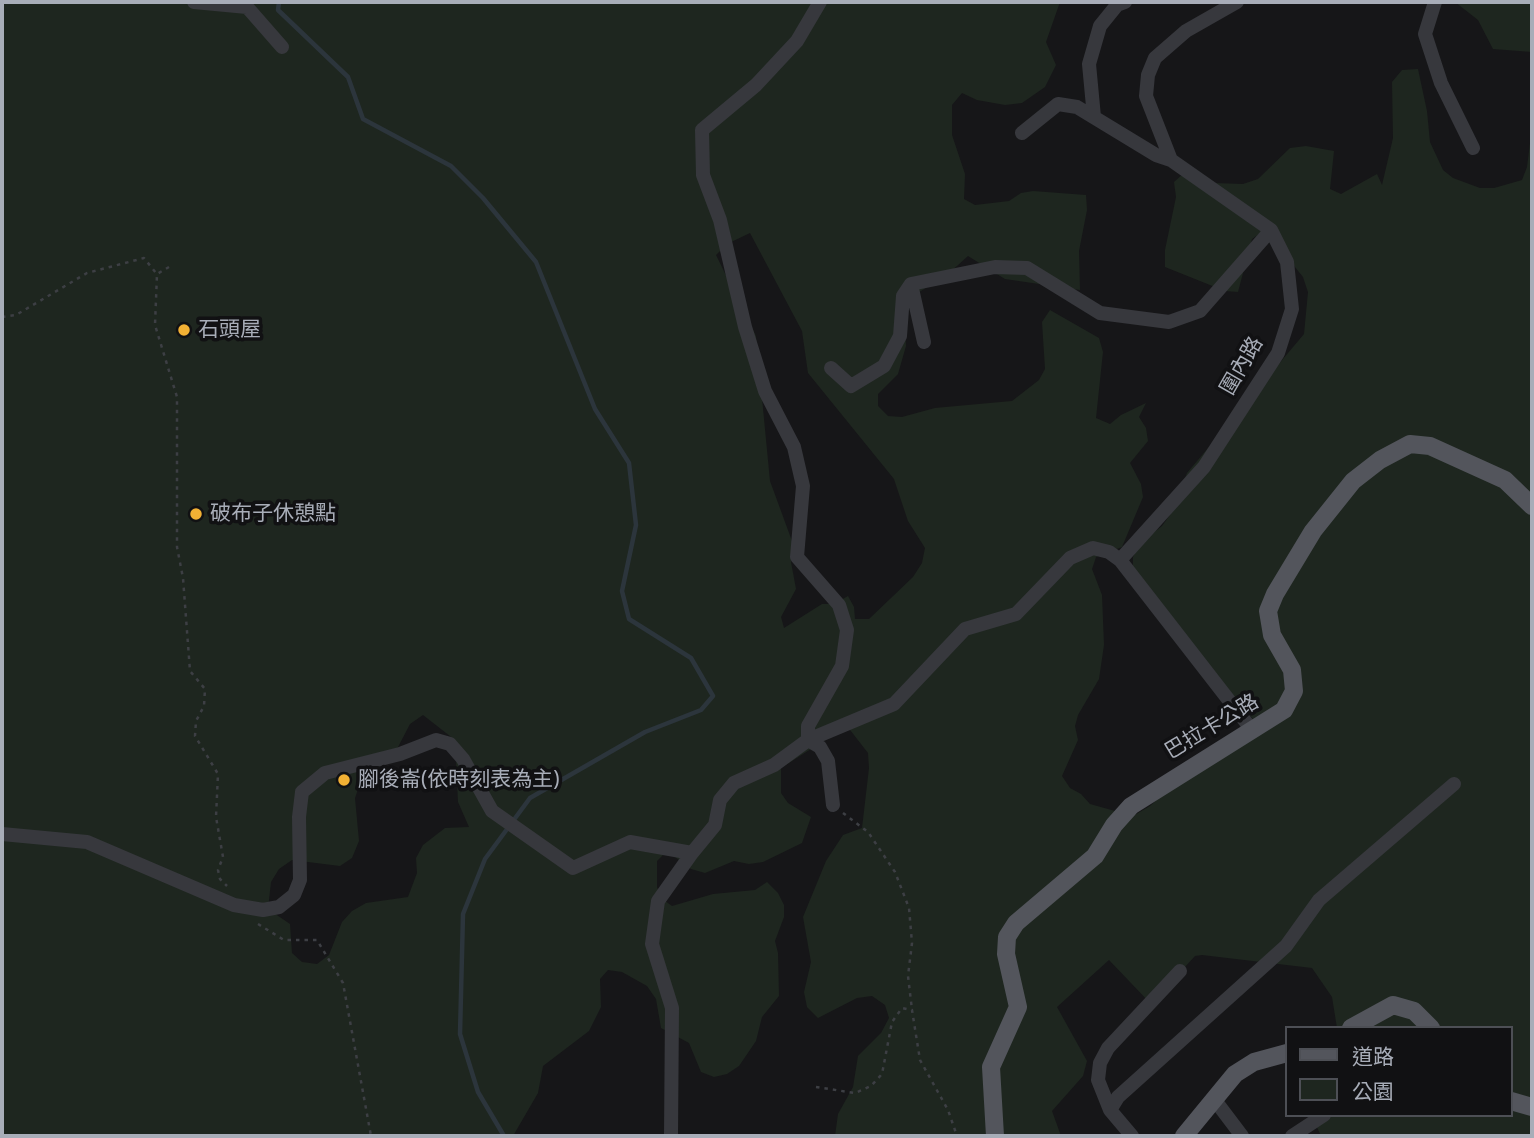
<!DOCTYPE html>
<html>
<head>
<meta charset="utf-8">
<style>
  body { margin:0 }
  #map { position:relative; width:1534px; height:1138px; overflow:hidden; background:#161618; font-family:"Noto Sans","Noto Sans TC",sans-serif }
  canvas { display:block }
  .frame { position:absolute; inset:0; border:4px solid #a8adb8; pointer-events:none }
  .legend { position:absolute; left:1285px; top:1026px; width:228px; height:91px; box-sizing:border-box; background:#111113; border:2px solid #4d4f55; margin:0; padding:9px 12px; list-style:none; font-size:21px; color:#a8adb8 }
  .legend li { display:flex; align-items:center; gap:14px; height:35px }
  .legend b { width:35px; border:2px solid #4d4f55 }
</style>
</head>
<body>
<div id="map">
<canvas width="1534" height="1138"></canvas>
<div class="frame"></div>
<ul class="legend">
<li><b style="height:9px;background:#53555c"></b>道路</li>
<li><b style="height:19px;background:#1e261f"></b>公園</li>
</ul>
</div>
<script>
const ctx = document.querySelector('canvas').getContext('2d');
ctx.lineJoin = 'round';
function fill(path, color) { ctx.fillStyle = color; ctx.fill(path, 'evenodd'); }
const toPath = rows => new Path2D(rows.map(r => 'M' + r).join(''));
function stroke(path, color, width, dash) { ctx.strokeStyle = color; ctx.lineWidth = width; ctx.lineCap = dash ? 'butt' : 'round'; ctx.setLineDash(dash || []); ctx.stroke(path); }
function write(font, color, halo, rows, align = 'center') {
  ctx.font = font + ' "Noto Sans","Noto Sans TC",sans-serif'; ctx.lineWidth = 7; ctx.setLineDash([]); ctx.textBaseline = 'middle'; ctx.strokeStyle = halo; ctx.fillStyle = color; for (const [text, x, y, turn = 0] of rows) {
    ctx.save(); ctx.translate(x, y); ctx.rotate((+turn || 0) * Math.PI / 180); ctx.textAlign = isNaN(turn) ? turn : align; if (halo) ctx.strokeText(text, 0, 0); ctx.fillText(text, 0, 0); ctx.restore();
  }
}
const green = toPath([
  [2,2,1060,2,1046,42,1056,65,1045,87,1022,103,1005,105,977,100,962,93,952,105,952,135,965,174,964,199,975,205,1009,201,1021,193,1033,191,1086,195,1087,210,1079,251,1080,290,1005,279,968,256,947,275,911,297,904,309,906,346,898,374,878,394,878,406,888,416,902,417,935,408,1012,401,1039,380,1045,369,1042,322,1050,310,1099,338,1103,352,1096,418,1110,424,1121,415,1146,403,1139,417,1146,428,1148,441,1130,463,1141,484,1143,497,1122,547,1096,557,1092,569,1102,595,1104,645,1099,679,1078,715,1075,726,1078,740,1062,776,1070,788,1081,794,1090,804,1133,816,1150,806,1175,783,1264,732,1140,587,1133,572,1133,557,1140,543,1162,526,1170,515,1187,473,1304,334,1308,292,1303,277,1265,230,1252,239,1238,292,1225,291,1165,267,1165,250,1176,197,1174,182,1184,173,1214,183,1243,184,1258,179,1290,148,1306,146,1334,151,1330,189,1341,194,1377,174,1382,185,1393,138,1392,82,1402,70,1418,69,1427,111,1430,142,1443,170,1453,178,1480,188,1494,188,1522,180,1527,167,1532,127,1532,1136,1321,1136,1316,1125,1326,1115,1511,1115,1511,1028,1337,1028,1332,997,1312,968,1202,955,1195,956,1151,1004,1109,960,1057,1007,1087,1061,1083,1076,1052,1111,1061,1136,835,1136,838,1114,853,1087,858,1056,881,1033,889,1018,885,1005,872,996,857,998,818,1018,807,1007,804,992,811,962,803,917,826,861,843,835,862,828,869,768,868,753,847,726,781,768,781,793,788,803,811,817,802,843,763,862,749,864,734,861,705,873,691,869,667,851,657,861,657,887,661,898,672,906,713,894,755,890,767,882,778,893,784,905,784,917,775,941,778,953,779,996,762,1017,756,1041,739,1066,727,1074,714,1077,701,1072,689,1043,661,1028,656,999,647,986,622,972,608,970,600,979,601,1007,589,1031,543,1066,538,1093,513,1136,2,1136],
  [750,233,802,331,808,373,894,479,908,521,925,548,922,563,913,577,869,619,855,619,854,607,848,596,834,604,822,604,784,628,781,617,796,589,791,562,796,552,770,481,756,336,716,255,727,244],
  [423,715,455,740,458,802,469,827,445,828,423,845,416,858,417,873,408,897,366,903,352,911,342,922,329,955,317,964,302,962,292,953,290,924,268,909,271,882,279,869,292,860,340,866,352,858,359,841,355,798,359,786,397,749,410,724],
  [1455,2,1532,2,1532,52,1493,49,1478,20]
]);
const stream = toPath([
  [279,2,278,10,348,77,363,119,451,166,483,198,536,262,595,409,629,463,636,525,622,591,629,619,691,658,713,696,701,710,645,732,530,798,485,859,463,914,460,1034,478,1092,504,1136]
]);
const path = toPath([
  [169,267,157,274,155,325,177,397,177,547,183,578,190,671,205,689,204,706,196,721,195,736,218,774,216,817,223,857,218,870,220,879,227,886],
  [2,317,16,315,87,273,144,258,156,273],
  [843,813,868,832,895,872,909,908,912,943,908,976,912,1010],
  [258,924,284,940,317,940,343,983,371,1136],
  [816,1087,855,1093,871,1086,882,1074,892,1022,902,1008,912,1010,920,1060,948,1110,957,1136]
]);
const minor = toPath([
  [194,2,247,7,282,47],
  [820,2,797,41,756,85,702,130,703,175,720,220,745,327,765,391,794,447,803,486,797,557,839,605,847,630,842,666,808,726,808,740,820,747,828,761,833,805],
  [1237,2,1186,31,1155,58,1148,75,1146,96,1171,160,1271,230,1287,262,1292,309,1278,353,1204,467,1120,560,1252,730],
  [1435,2,1425,34,1441,83,1473,148],
  [1094,117,1089,64,1100,26,1117,5,1125,2],
  [1022,133,1058,104,1077,107,1156,155,1171,160],
  [924,342,911,284,995,267,1027,268,1100,313,1169,322,1200,311,1271,230],
  [831,368,851,386,884,366,900,336,903,296,911,284],
  [2,834,87,842,234,905,263,910,279,907,294,895,300,880,299,817,302,792,325,773,400,754,436,740,450,744,463,759,492,811,573,868,630,842,692,853,715,825,720,800,734,783,774,765,808,740,894,704,965,629,1016,614,1070,558,1093,548,1109,552,1120,560],
  [1214,1099,1242,1136],
  [1110,1110,1118,1097,1286,946,1319,900,1454,784],
  [671,1136,672,1008,652,944,658,901,692,853],
  [1132,1136,1110,1110,1098,1080,1100,1063,1108,1048,1180,971],
  [1292,1136,1324,1115]
]);
const major = toPath([
  [1351,1028,1393,1005,1414,1011,1431,1028],
  [1511,1101,1532,1107],
  [995,1136,991,1067,1018,1007,1006,954,1007,937,1016,923,1095,856,1114,825,1131,806,1284,710,1294,691,1292,670,1272,635,1268,611,1275,594,1313,531,1353,481,1380,460,1410,444,1430,446,1505,480,1532,506],
  [1184,1136,1235,1074,1254,1062,1287,1053]
]);
const markers = [
  [184,330,7,"#f2b134"],
  [196,514,7,"#f2b134"],
  [344,780,7,"#f2b134"]
];
const poiNames = [
  ["石頭屋",198,330],
  ["破布子休憩點",210,514],
  ["腳後崙(依時刻表為主)",358,780]
];
const streetNames = [
  ["圍內路",1242,366,-60],
  ["巴拉卡公路",1212,727,-31]
];
fill(green, '#1e261f');
stroke(stream, '#2c353c', 4.5);
stroke(path, '#3d3f44', 2.5, [3.5, 5]);
stroke(minor, '#37383d', 14);
stroke(major, '#53555c', 18);
for (const [x, y, r, color] of markers) { const dot = new Path2D(); dot.arc(x, y, r, 0, 2 * Math.PI); ctx.fillStyle = color; ctx.fill(dot); stroke(dot, '#111113', 2.5); }
write('21px', '#a8adb8', '#111113', poiNames, 'left');
write('21px', '#a8adb8', '#111113', streetNames);
</script>
</body>
</html>
